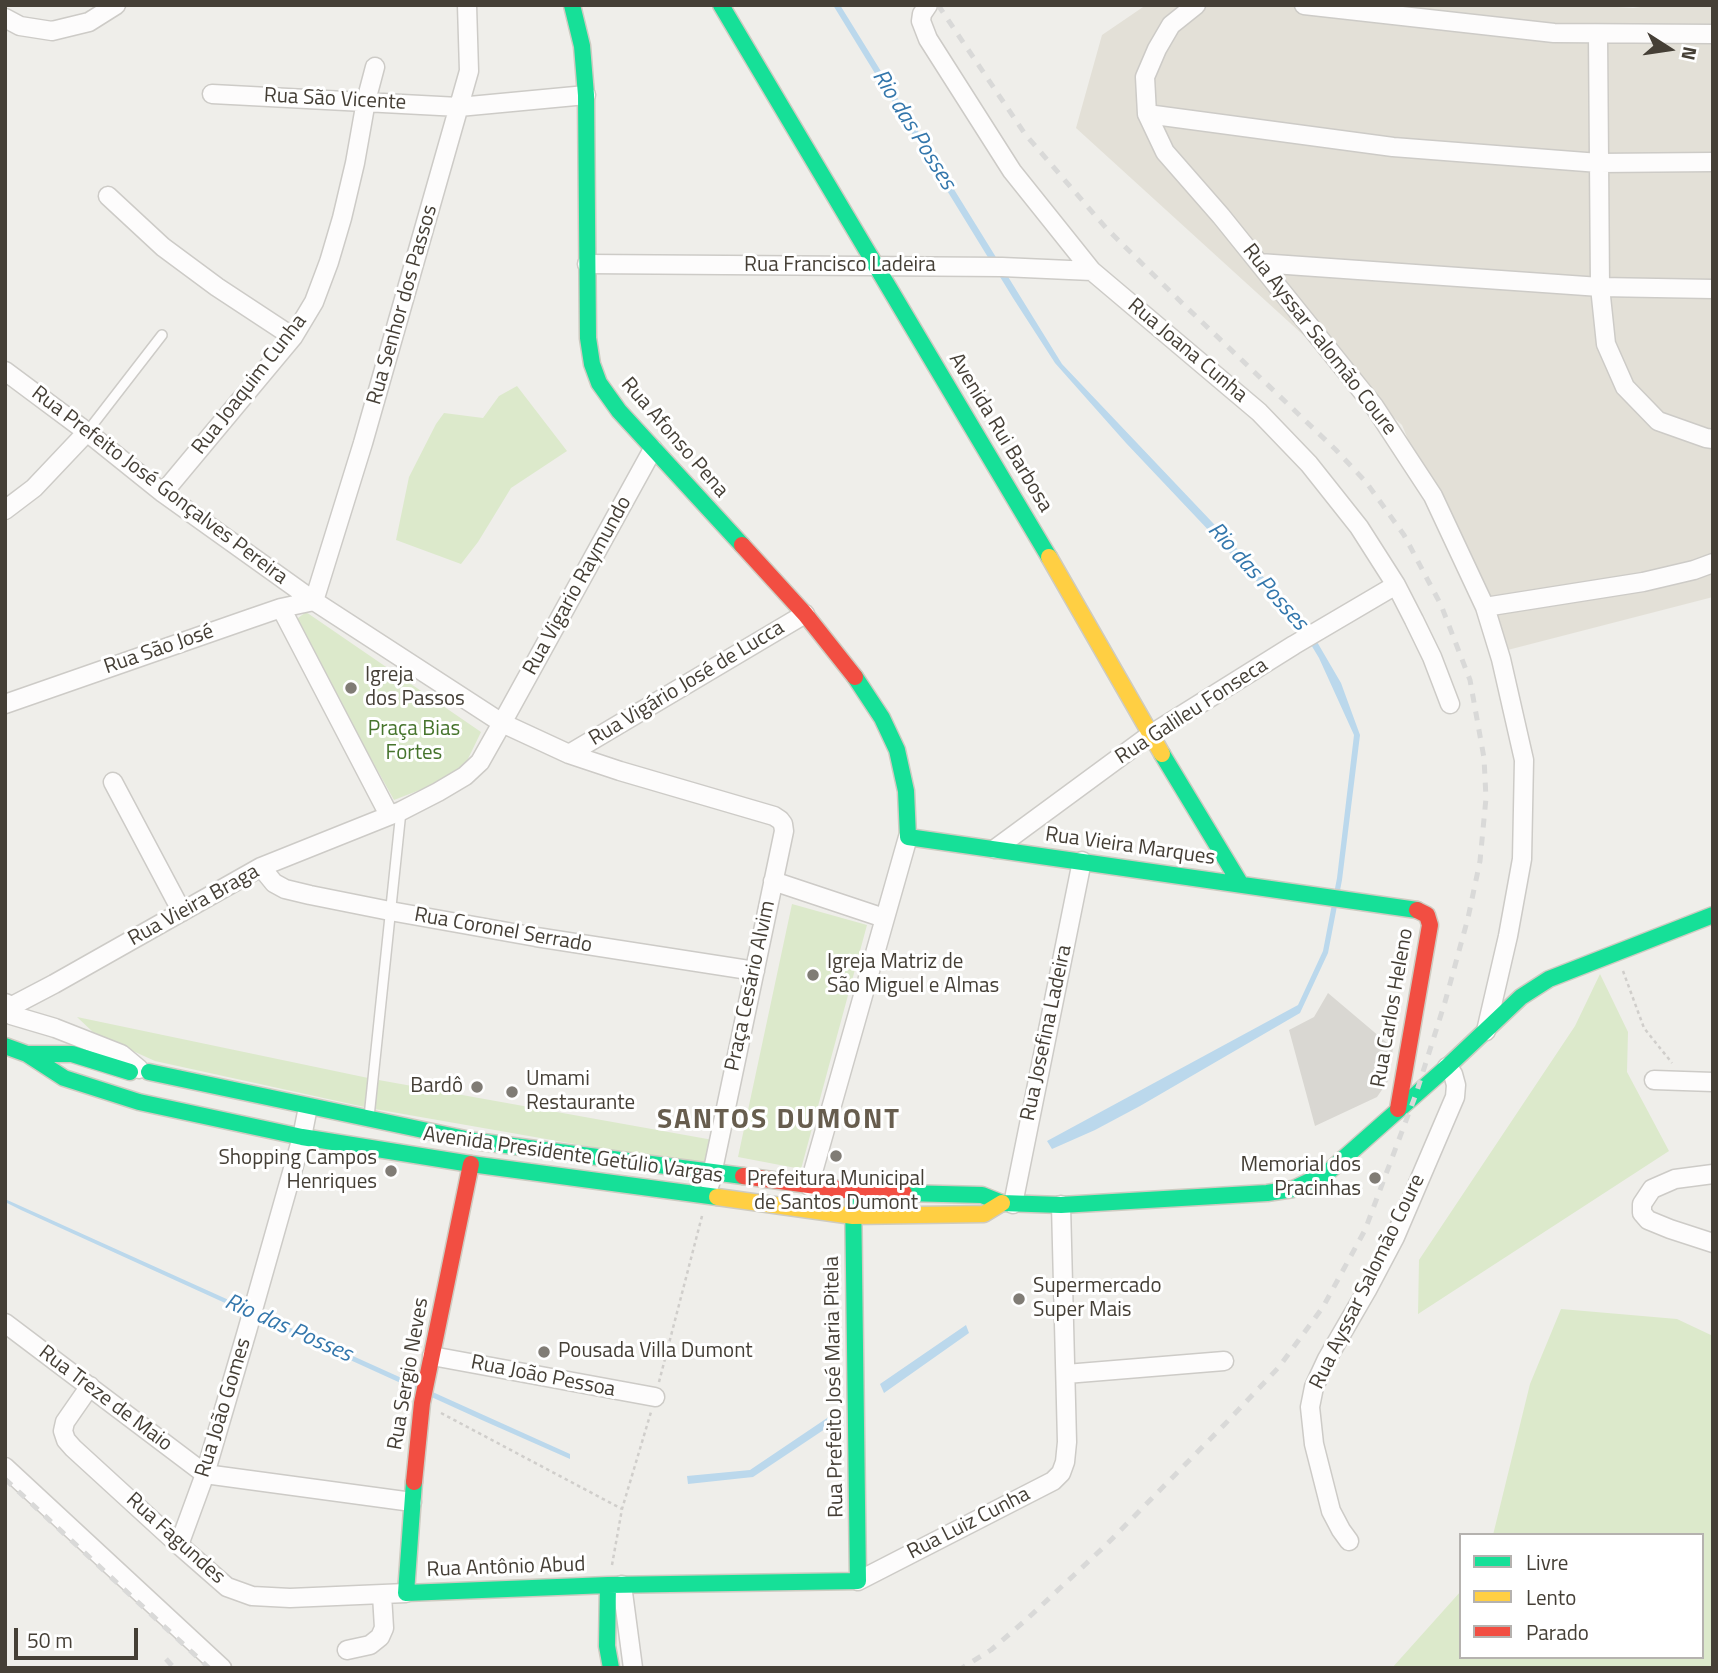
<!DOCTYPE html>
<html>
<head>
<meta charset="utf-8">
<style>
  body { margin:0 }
  #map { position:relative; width:1718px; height:1673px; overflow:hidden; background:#efeeea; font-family:"Titillium Web",sans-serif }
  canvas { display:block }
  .frame { position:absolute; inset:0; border:7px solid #453f36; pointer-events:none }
  .legend { position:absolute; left:1459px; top:1533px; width:245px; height:126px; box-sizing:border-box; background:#fff; border:2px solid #b5b2af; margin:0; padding:9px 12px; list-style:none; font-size:21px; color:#453f36 }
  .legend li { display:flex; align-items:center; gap:14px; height:35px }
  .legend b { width:35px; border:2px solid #b5b2af }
  .north { position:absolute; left:1634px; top:14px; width:70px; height:70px; -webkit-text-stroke:5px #fff; paint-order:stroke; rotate:102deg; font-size:19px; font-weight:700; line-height:28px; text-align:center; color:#453f36 }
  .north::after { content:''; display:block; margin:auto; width:24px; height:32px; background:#453f36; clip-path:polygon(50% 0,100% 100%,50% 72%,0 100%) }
  .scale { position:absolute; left:14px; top:1628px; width:124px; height:32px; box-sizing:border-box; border:4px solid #453f36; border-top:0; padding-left:9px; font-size:21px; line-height:24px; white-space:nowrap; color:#453f36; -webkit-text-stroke:5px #fff; paint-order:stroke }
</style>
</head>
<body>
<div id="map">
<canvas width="1718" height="1673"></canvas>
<div class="frame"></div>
<ul class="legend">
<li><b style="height:9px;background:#16e098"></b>Livre</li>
<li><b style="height:9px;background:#ffcf43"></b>Lento</li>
<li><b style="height:9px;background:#f24e42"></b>Parado</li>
</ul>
<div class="north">N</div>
<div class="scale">50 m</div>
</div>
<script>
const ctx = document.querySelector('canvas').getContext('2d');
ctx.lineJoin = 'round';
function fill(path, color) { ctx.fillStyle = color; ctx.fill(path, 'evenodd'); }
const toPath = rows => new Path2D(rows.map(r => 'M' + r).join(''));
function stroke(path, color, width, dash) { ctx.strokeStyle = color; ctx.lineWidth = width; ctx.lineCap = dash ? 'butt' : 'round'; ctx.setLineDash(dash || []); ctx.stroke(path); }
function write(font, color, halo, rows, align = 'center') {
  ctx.font = font + ' "Titillium Web",sans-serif'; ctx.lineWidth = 6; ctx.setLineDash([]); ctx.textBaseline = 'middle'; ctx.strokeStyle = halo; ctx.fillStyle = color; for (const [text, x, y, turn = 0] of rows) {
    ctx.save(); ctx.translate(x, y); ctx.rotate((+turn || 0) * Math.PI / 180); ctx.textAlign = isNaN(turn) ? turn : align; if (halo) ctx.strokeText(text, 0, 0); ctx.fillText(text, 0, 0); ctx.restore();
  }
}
const residential = toPath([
  [1146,5,1586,5,1633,8,1657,5,1713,5,1713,597,1496,653,1402,425,1076,128,1102,35]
]);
const green = toPath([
  [517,386,567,451,511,488,478,542,461,564,396,540,409,477,436,424,444,413,483,418,499,396],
  [306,612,481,732,466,763,456,776,394,800,294,621],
  [792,904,867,925,801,1169,738,1157],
  [1600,974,1628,1032,1627,1072,1669,1151,1418,1314,1419,1260,1575,1026],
  [77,1017,373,1079,713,1140,706,1167,369,1108,155,1061,95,1034],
  [1561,1309,1677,1319,1713,1336,1713,1668,1392,1668,1461,1591,1461,1657,1702,1657,1702,1535,1493,1535,1530,1384]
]);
const water = toPath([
  [833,5,840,5,1062,364,1231,542,1306,623,1341,683,1360,735,1342,880,1328,953,1300,1013,1140,1106,1095,1130,1052,1149,1047,1141,1298,1005,1323,951,1337,878,1354,735,1319,658,1301,628,1126,443,1055,363,1013,298],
  [5,1199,570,1454,570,1459,484,1421,21,1210,5,1202],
  [966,1325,969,1333,884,1393,880,1384],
  [839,1410,843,1417,753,1477,688,1484,687,1476,750,1470]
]);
const building = toPath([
  [1328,993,1393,1048,1388,1081,1377,1097,1315,1126,1289,1030,1314,1017]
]);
const path = toPath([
  [1623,971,1644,1028,1672,1063],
  [659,1382,702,1216],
  [441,1413,622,1509],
  [612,1565,622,1509,651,1412]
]);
const lane = toPath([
  [87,432,162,335],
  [369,1117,401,811]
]);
const street = toPath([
  [928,5,922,14,921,21,928,39,1012,171,1092,271,1259,412,1309,464,1359,527,1396,585,1414,620,1432,657,1450,704],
  [1196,5,1171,25,1157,49,1145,77,1147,114,1165,152,1221,216,1374,406,1433,496,1485,607,1501,659,1524,760,1522,859,1508,936,1486,1031],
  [1304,5,1554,33,1713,34],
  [5,18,20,26,52,31,89,22,116,5],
  [1598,35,1600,287,1606,344,1625,387,1658,421,1706,438,1713,439],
  [212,94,459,107,586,95],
  [1147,114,1393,147,1599,163,1713,162],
  [108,196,163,247,217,287,293,337],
  [1259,263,1600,287,1713,289],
  [587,264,1002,267,1092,271],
  [5,371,87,432,163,493,314,601,502,723,569,754,620,771,774,816,780,820,783,824,784,831,710,1184],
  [163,493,293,337,314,302,329,262,342,218,355,163,366,101,375,67],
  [5,510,34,488,87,432],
  [314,601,363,443,469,71,467,5],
  [1485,607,1643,582,1694,570,1713,563],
  [281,608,389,815],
  [5,704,249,619,281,608,314,601],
  [569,754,805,614],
  [113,782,182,912],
  [995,849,1150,735,1294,645,1396,585],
  [261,867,274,883,285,889,310,895,390,911,536,937,755,971],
  [773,881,884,918],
  [5,1003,12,1006,54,984,261,867,401,811,438,792,465,776,480,762,502,723,653,449],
  [12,1006,9,1012,11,1015,55,1028,121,1054,139,1069],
  [1654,1080,1713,1082],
  [1713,1174,1675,1179,1652,1189,1642,1204,1642,1213,1648,1220,1670,1229,1713,1243],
  [809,1186,908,837],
  [1013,1204,1082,861],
  [5,1323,205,1474,412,1502],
  [432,1356,655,1397],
  [1066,1374,1224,1361],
  [90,1386,65,1422,63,1431,66,1440,73,1448,179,1545,227,1587,252,1596,290,1598,406,1593],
  [5,1467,222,1668],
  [1349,1541,1341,1530,1331,1511,1314,1444,1310,1407,1314,1387,1327,1359,1367,1290,1395,1237,1455,1097,1456,1085,1453,1074,1447,1067],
  [179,1545,205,1474,247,1331,302,1137,308,1107],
  [858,1581,1053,1481,1061,1473,1065,1462,1067,1442,1061,1205],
  [622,1585,633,1668],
  [347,1650,370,1645,380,1637,384,1628,382,1595]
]);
const fast = toPath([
  [572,5,582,46,586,95,588,338,592,364,599,383,619,411,742,545],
  [721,5,1049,557],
  [855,677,882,718,897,750,906,791,908,837,1417,910],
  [1162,754,1240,883],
  [5,1046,27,1054,64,1078,139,1102,302,1137,471,1164,717,1197],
  [27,1054,72,1054,130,1072],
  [149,1072,475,1141,743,1176],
  [904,1193,982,1195,1002,1203,1061,1205,1267,1193,1293,1189,1327,1173,1447,1067,1521,997,1549,979,1713,915],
  [414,1482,406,1593,608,1585,858,1581,853,1191],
  [608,1585,607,1646,611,1668]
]);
const slow = toPath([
  [1049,557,1162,754],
  [717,1197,853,1216,984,1214,1002,1203]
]);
const jam = toPath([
  [742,545,805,614,855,677],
  [1398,1109,1430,925,1427,915,1417,910],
  [743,1176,853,1191,904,1193],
  [414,1482,422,1403,471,1164]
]);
const rail = toPath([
  [938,5,1025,134,1106,228,1181,302,1336,450,1366,482,1404,535,1441,605,1470,680,1484,758,1486,798,1480,861,1468,918,1445,1002,1416,1094,1365,1230,1323,1307,1279,1367,1224,1425,1106,1545,1027,1619,991,1650,962,1668],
  [5,1479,209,1668],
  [166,1659,174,1668]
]);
const markers = [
  [351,688,7,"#807c75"],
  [813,975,7,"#807c75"],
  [477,1087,7,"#807c75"],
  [512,1092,7,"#807c75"],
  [836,1156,7,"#807c75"],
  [391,1171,7,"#807c75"],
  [1375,1178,7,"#807c75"],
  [1019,1299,7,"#807c75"],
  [544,1352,7,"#807c75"]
];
const streetNames = [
  ["Rua São Vicente",335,100,3],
  ["Rua Francisco Ladeira",840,266],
  ["Rua Senhor dos Passos",403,305,-74],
  ["Rua Ayssar Salomão Coure",1319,340,52],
  ["Rua Joana Cunha",1187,351,40],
  ["Rua Joaquim Cunha",250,385,-52],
  ["Avenida Rui Barbosa",1000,433,59],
  ["Rua Afonso Pena",674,438,49],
  ["Rua Prefeito José Gonçalves Pereira",159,486,37],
  ["Rua Vigario Raymundo",578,586,-61],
  ["Rua São José",159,650,-19],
  ["Rua Vigário José de Lucca",687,684,-31],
  ["Rua Galileu Fonseca",1192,712,-33],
  ["Rua Vieira Marques",1130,847,8],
  ["Rua Vieira Braga",194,906,-29],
  ["Rua Coronel Serrado",503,931,10],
  ["Praça Cesário Alvim",751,986,-78],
  ["Rua Carlos Heleno",1393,1008,-80],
  ["Rua Josefina Ladeira",1047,1033,-78],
  ["Avenida Presidente Getúlio Vargas",573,1156,8],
  ["Rua Ayssar Salomão Coure",1368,1282,-64],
  ["Rua Sergio Neves",409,1374,-80],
  ["Rua João Pessoa",543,1377,11],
  ["Rua Prefeito José Maria Pitela",835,1387,-91],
  ["Rua Treze de Maio",105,1399,37],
  ["Rua João Gomes",224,1408,-73],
  ["Rua Luiz Cunha",969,1524,-27],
  ["Rua Fagundes",175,1539,42],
  ["Rua Antônio Abud",506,1568,-2]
];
const poiNames = [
  ["Igreja",365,676],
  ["dos Passos",365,700],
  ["Igreja Matriz de",827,963],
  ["São Miguel e Almas",827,987],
  ["Umami",526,1080],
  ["Restaurante",526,1104],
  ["Bardô",463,1087,"right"],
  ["Shopping Campos",377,1159,"right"],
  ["Henriques",377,1183,"right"],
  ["Memorial dos",1361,1166,"right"],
  ["Pracinhas",1361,1190,"right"],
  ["Prefeitura Municipal",836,1180,"center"],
  ["de Santos Dumont",836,1204,"center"],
  ["Supermercado",1033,1287],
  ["Super Mais",1033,1311],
  ["Pousada Villa Dumont",558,1352]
];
const parkNames = [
  ["Praça Bias",414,730],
  ["Fortes",414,754]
];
const waterNames = [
  ["Rio das Posses",913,130,58],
  ["Rio das Posses",1257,577,48],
  ["Rio das Posses",288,1329,24]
];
const districtNames = [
  ["SANTOS DUMONT",779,1121]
];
fill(residential, '#e3e0d7');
fill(green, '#dce9cb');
fill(water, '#bbd8ec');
fill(building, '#d9d7d2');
stroke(lane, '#cdcbc7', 12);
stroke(street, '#cdcbc7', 21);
stroke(fast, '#cecbc1', 19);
stroke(slow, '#cecbc1', 19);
stroke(jam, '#cecbc1', 19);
stroke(path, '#d0cecb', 2.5, [3.5, 3.5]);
stroke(lane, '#fdfcfc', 9);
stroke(street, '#fdfcfc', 18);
stroke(fast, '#16e098', 16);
stroke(slow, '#ffcf43', 16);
stroke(jam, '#f24e42', 16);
stroke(rail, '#d9d9d8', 5, [9, 9]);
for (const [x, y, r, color] of markers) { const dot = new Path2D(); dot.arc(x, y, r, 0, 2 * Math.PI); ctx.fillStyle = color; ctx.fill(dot); stroke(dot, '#fff', 2.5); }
write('21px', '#453f36', '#fff', streetNames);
write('21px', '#453f36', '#fff', poiNames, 'left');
write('21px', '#46742c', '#fff', parkNames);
write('italic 23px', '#3477ac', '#fff', waterNames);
ctx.letterSpacing = '2px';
write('bold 28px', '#675d4e', '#fff', districtNames);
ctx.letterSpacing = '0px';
</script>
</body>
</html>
